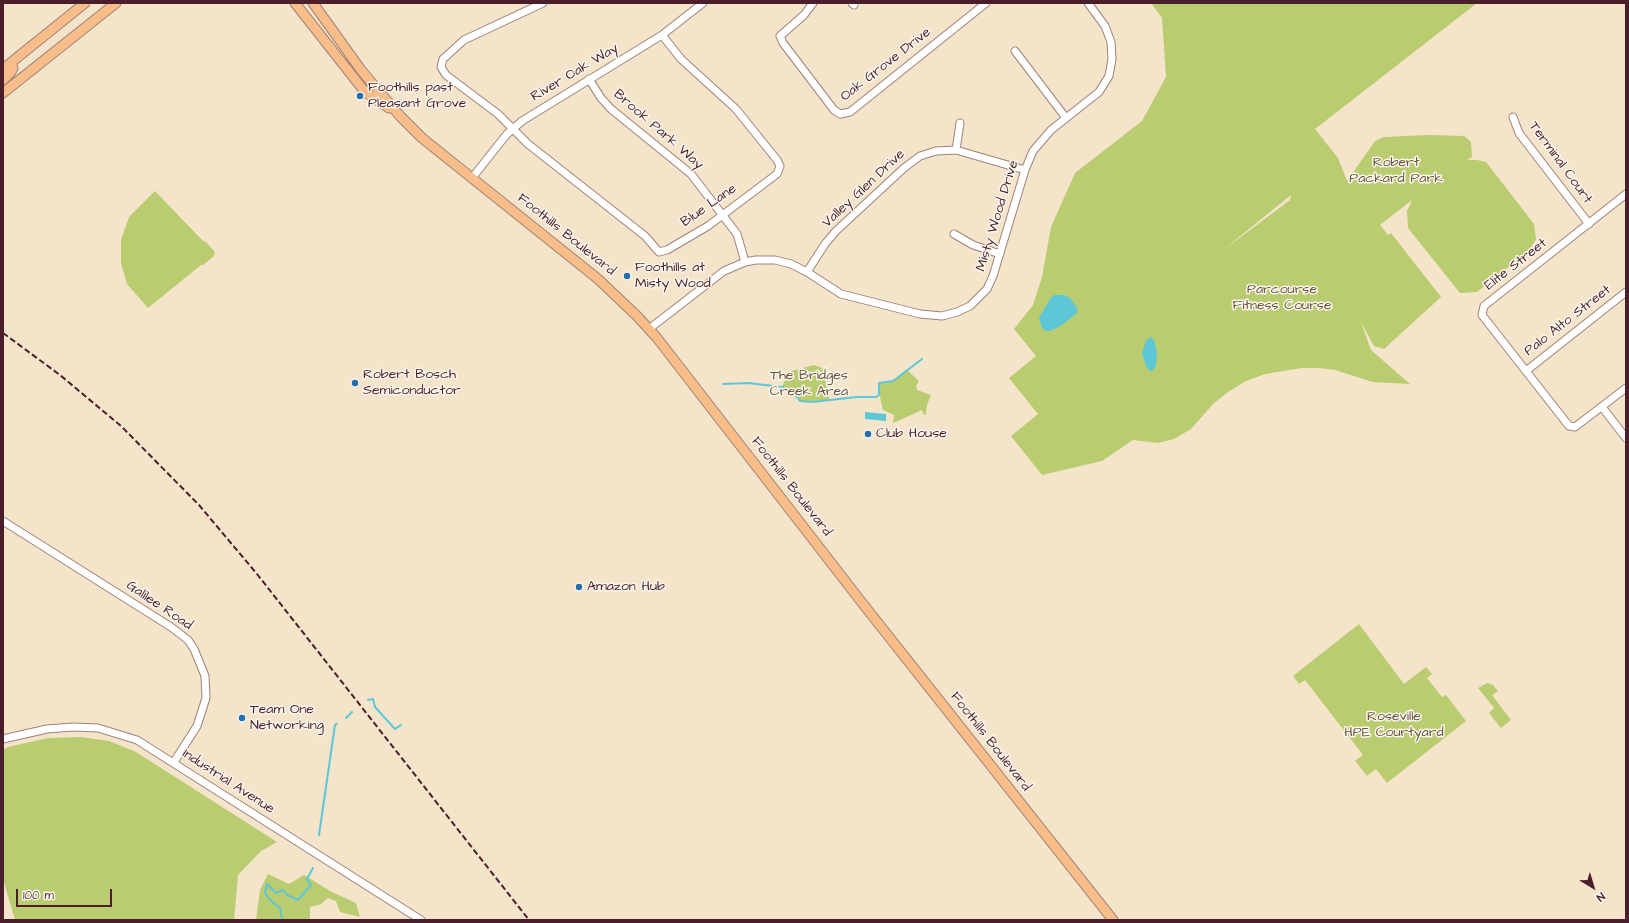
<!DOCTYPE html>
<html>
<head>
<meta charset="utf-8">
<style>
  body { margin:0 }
  #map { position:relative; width:1629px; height:923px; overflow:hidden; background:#f4e4ca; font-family:"Architects Daughter",sans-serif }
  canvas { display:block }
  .frame { position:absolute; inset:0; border:4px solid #4a1f2b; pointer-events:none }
  .north { position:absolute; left:1573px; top:867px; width:40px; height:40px; -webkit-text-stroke:3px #fbf7ec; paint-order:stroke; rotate:142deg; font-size:11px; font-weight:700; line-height:16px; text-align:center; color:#4a1f2b }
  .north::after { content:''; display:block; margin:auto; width:14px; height:18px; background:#4a1f2b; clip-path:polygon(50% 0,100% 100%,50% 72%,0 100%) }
  .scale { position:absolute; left:16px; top:889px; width:96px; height:18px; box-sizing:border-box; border:2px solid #4a1f2b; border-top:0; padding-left:5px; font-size:12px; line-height:14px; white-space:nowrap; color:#4a1f2b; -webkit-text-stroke:3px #fbf7ec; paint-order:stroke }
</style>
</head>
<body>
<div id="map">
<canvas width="1629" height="923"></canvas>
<div class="frame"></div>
<div class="north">N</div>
<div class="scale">100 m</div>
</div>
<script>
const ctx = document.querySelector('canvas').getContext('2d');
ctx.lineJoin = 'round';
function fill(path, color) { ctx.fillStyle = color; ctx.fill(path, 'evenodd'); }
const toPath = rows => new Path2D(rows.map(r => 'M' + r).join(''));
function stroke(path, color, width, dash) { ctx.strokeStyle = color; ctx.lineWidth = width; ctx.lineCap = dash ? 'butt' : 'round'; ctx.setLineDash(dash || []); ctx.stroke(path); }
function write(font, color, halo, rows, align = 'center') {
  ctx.font = font + ' "Architects Daughter",sans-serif'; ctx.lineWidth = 3; ctx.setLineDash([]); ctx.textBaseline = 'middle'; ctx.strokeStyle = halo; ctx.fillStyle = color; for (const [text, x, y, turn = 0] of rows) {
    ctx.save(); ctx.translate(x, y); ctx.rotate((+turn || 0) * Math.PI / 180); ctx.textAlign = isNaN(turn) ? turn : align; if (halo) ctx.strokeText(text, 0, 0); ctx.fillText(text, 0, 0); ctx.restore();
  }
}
const green = toPath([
  [1151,3,1477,3,1315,129,1338,158,1347,181,1375,141,1384,137,1428,135,1464,136,1471,142,1472,157,1467,160,1477,160,1486,162,1534,224,1536,239,1528,252,1477,292,1460,293,1408,228,1407,211,1412,200,1380,225,1388,235,1391,233,1441,297,1384,349,1374,346,1361,322,1371,350,1410,384,1373,382,1335,370,1318,368,1302,368,1265,374,1246,381,1228,392,1214,403,1191,429,1174,439,1158,443,1133,440,1102,461,1042,475,1011,436,1038,414,1009,378,1036,356,1014,329,1033,305,1042,277,1051,227,1075,173,1142,121,1166,77,1162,18],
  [1291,195,1290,200,1222,251],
  [155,191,203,241,206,242,215,252,214,256,203,265,201,265,148,308,127,284,121,263,121,240,129,217],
  [814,365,822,368,830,400,812,402,800,401,792,391,782,387,788,372],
  [907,370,919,381,916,386,917,390,931,395,927,405,926,414,924,415,922,410,893,423,894,415,883,410,878,388,879,383,893,381],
  [1359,624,1404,684,1426,667,1432,674,1427,678,1442,697,1446,695,1466,721,1387,783,1376,769,1367,776,1355,761,1363,755,1305,680,1299,684,1293,676],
  [1487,683,1493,685,1498,691,1492,695,1511,720,1501,728,1489,713,1494,708,1478,688],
  [81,737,109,741,136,752,277,842,261,851,238,875,234,920,15,920,3,879,3,750,8,747,48,738],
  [268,874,289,884,304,875,332,892,356,903,360,917,340,912,336,901,328,898,321,904,310,907,310,920,256,920,260,890]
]);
const water = toPath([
  [1054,295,1064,295,1069,297,1076,306,1078,312,1062,325,1050,331,1046,331,1042,328,1039,318,1050,299],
  [1151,337,1154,340,1157,352,1156,366,1151,372,1146,366,1142,353,1146,341],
  [865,412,886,414,886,421,865,419]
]);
const stream = toPath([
  [723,384,748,383,782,387,792,391,800,401,812,402,857,397,876,397,879,395,879,383,893,381,922,359],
  [368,700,373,699,375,707,395,729,401,725],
  [346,718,352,712],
  [319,835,335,725,337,724],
  [282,920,280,908,270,900,265,893,267,884,276,893,283,890,287,895,298,900,311,885,307,879,313,868]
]);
const minor = toPath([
  [543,3,464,40,443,59,441,67,446,75,498,114,528,144,645,236,659,252,667,250,708,226,777,174,780,166,777,160,736,109,681,59,662,35],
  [813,3,804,15,780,36,783,43,834,110,840,114,850,112,986,3],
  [852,3,854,5],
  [1015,51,1066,118],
  [589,79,601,98,611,109,691,174,737,234,745,262],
  [1513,117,1519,133,1589,224],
  [956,150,960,123],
  [472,178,507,134,522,121,662,35,703,3],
  [1626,194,1484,306,1482,315,1569,426,1575,427,1626,388],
  [954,234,973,245,1000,254],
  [807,272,825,244,836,231,904,168,920,156,936,151,956,150,1025,170],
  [649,329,724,271,745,262,756,260,775,260,791,264,807,272,841,294,920,314,942,316,957,312,970,306,987,289,993,276,1025,170,1033,151,1051,130,1099,92,1109,76,1112,59,1111,42,1105,26,1088,3],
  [1526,371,1626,292],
  [1602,407,1626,438],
  [3,521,171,627,188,640,194,649,205,676,206,698,197,726,174,762],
  [3,739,47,729,73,727,98,728,137,740,421,920]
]);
const major = toPath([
  [295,3,365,92,389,108],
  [313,3,361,70,400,116,422,138,598,279,637,316,657,338,863,604,1113,920],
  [3,69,85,3],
  [3,80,11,72,13,68,11,63],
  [3,93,116,3]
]);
const rail = toPath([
  [3,333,60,375,121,426,199,505,257,574,529,920]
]);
const markers = [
  [360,96,4,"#1f6fb2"],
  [627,276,4,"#1f6fb2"],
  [355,383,4,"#1f6fb2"],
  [868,434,4,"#1f6fb2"],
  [579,587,4,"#1f6fb2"],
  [242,718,4,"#1f6fb2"]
];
const streetNames = [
  ["Oak Grove Drive",886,65,-38],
  ["River Oak Way",575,73,-31],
  ["Brook Park Way",658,130,41],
  ["Terminal Court",1560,163,54],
  ["Valley Glen Drive",864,189,-43],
  ["Blue Lane",709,206,-35],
  ["Misty Wood Drive",998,216,-73],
  ["Foothills Boulevard",566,235,39],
  ["Elite Street",1516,265,-38],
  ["Palo Alto Street",1568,321,-38],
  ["Foothills Boulevard",791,487,52],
  ["Galilee Road",159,606,34],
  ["Foothills Boulevard",990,742,52],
  ["Industrial Avenue",228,782,33]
];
const poiNames = [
  ["Foothills past",368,88],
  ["Pleasant Grove",368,104],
  ["Foothills at",635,268],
  ["Misty Wood",635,284],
  ["Robert Bosch",363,375],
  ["Semiconductor",363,391],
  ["Club House",876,434],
  ["Amazon Hub",587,587],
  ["Team One",250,710],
  ["Networking",250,726]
];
const parkNames = [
  ["Robert",1396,163],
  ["Packard Park",1396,179],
  ["Parcourse",1282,290],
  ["Fitness Course",1282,306],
  ["The Bridges",809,376],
  ["Creek Area",809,392],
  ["Roseville",1394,717],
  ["HPE Courtyard",1394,733]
];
fill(green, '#b9cc70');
fill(water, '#5dc7d8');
stroke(stream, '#5dc7d8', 2);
stroke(minor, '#9f827a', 9);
stroke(major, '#9f827a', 11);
stroke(minor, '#fff', 7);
stroke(major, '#f8bd89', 9);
stroke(rail, '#4a1f2b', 2, [6, 3]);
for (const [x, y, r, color] of markers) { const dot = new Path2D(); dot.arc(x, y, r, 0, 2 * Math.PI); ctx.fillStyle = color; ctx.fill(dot); stroke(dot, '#fbf7ec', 1.5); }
write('14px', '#4a1f2b', '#fbf7ec', streetNames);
write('14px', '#4a1f2b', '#fbf7ec', poiNames, 'left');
write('14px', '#6b5340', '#fbf7ec', parkNames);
</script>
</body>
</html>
